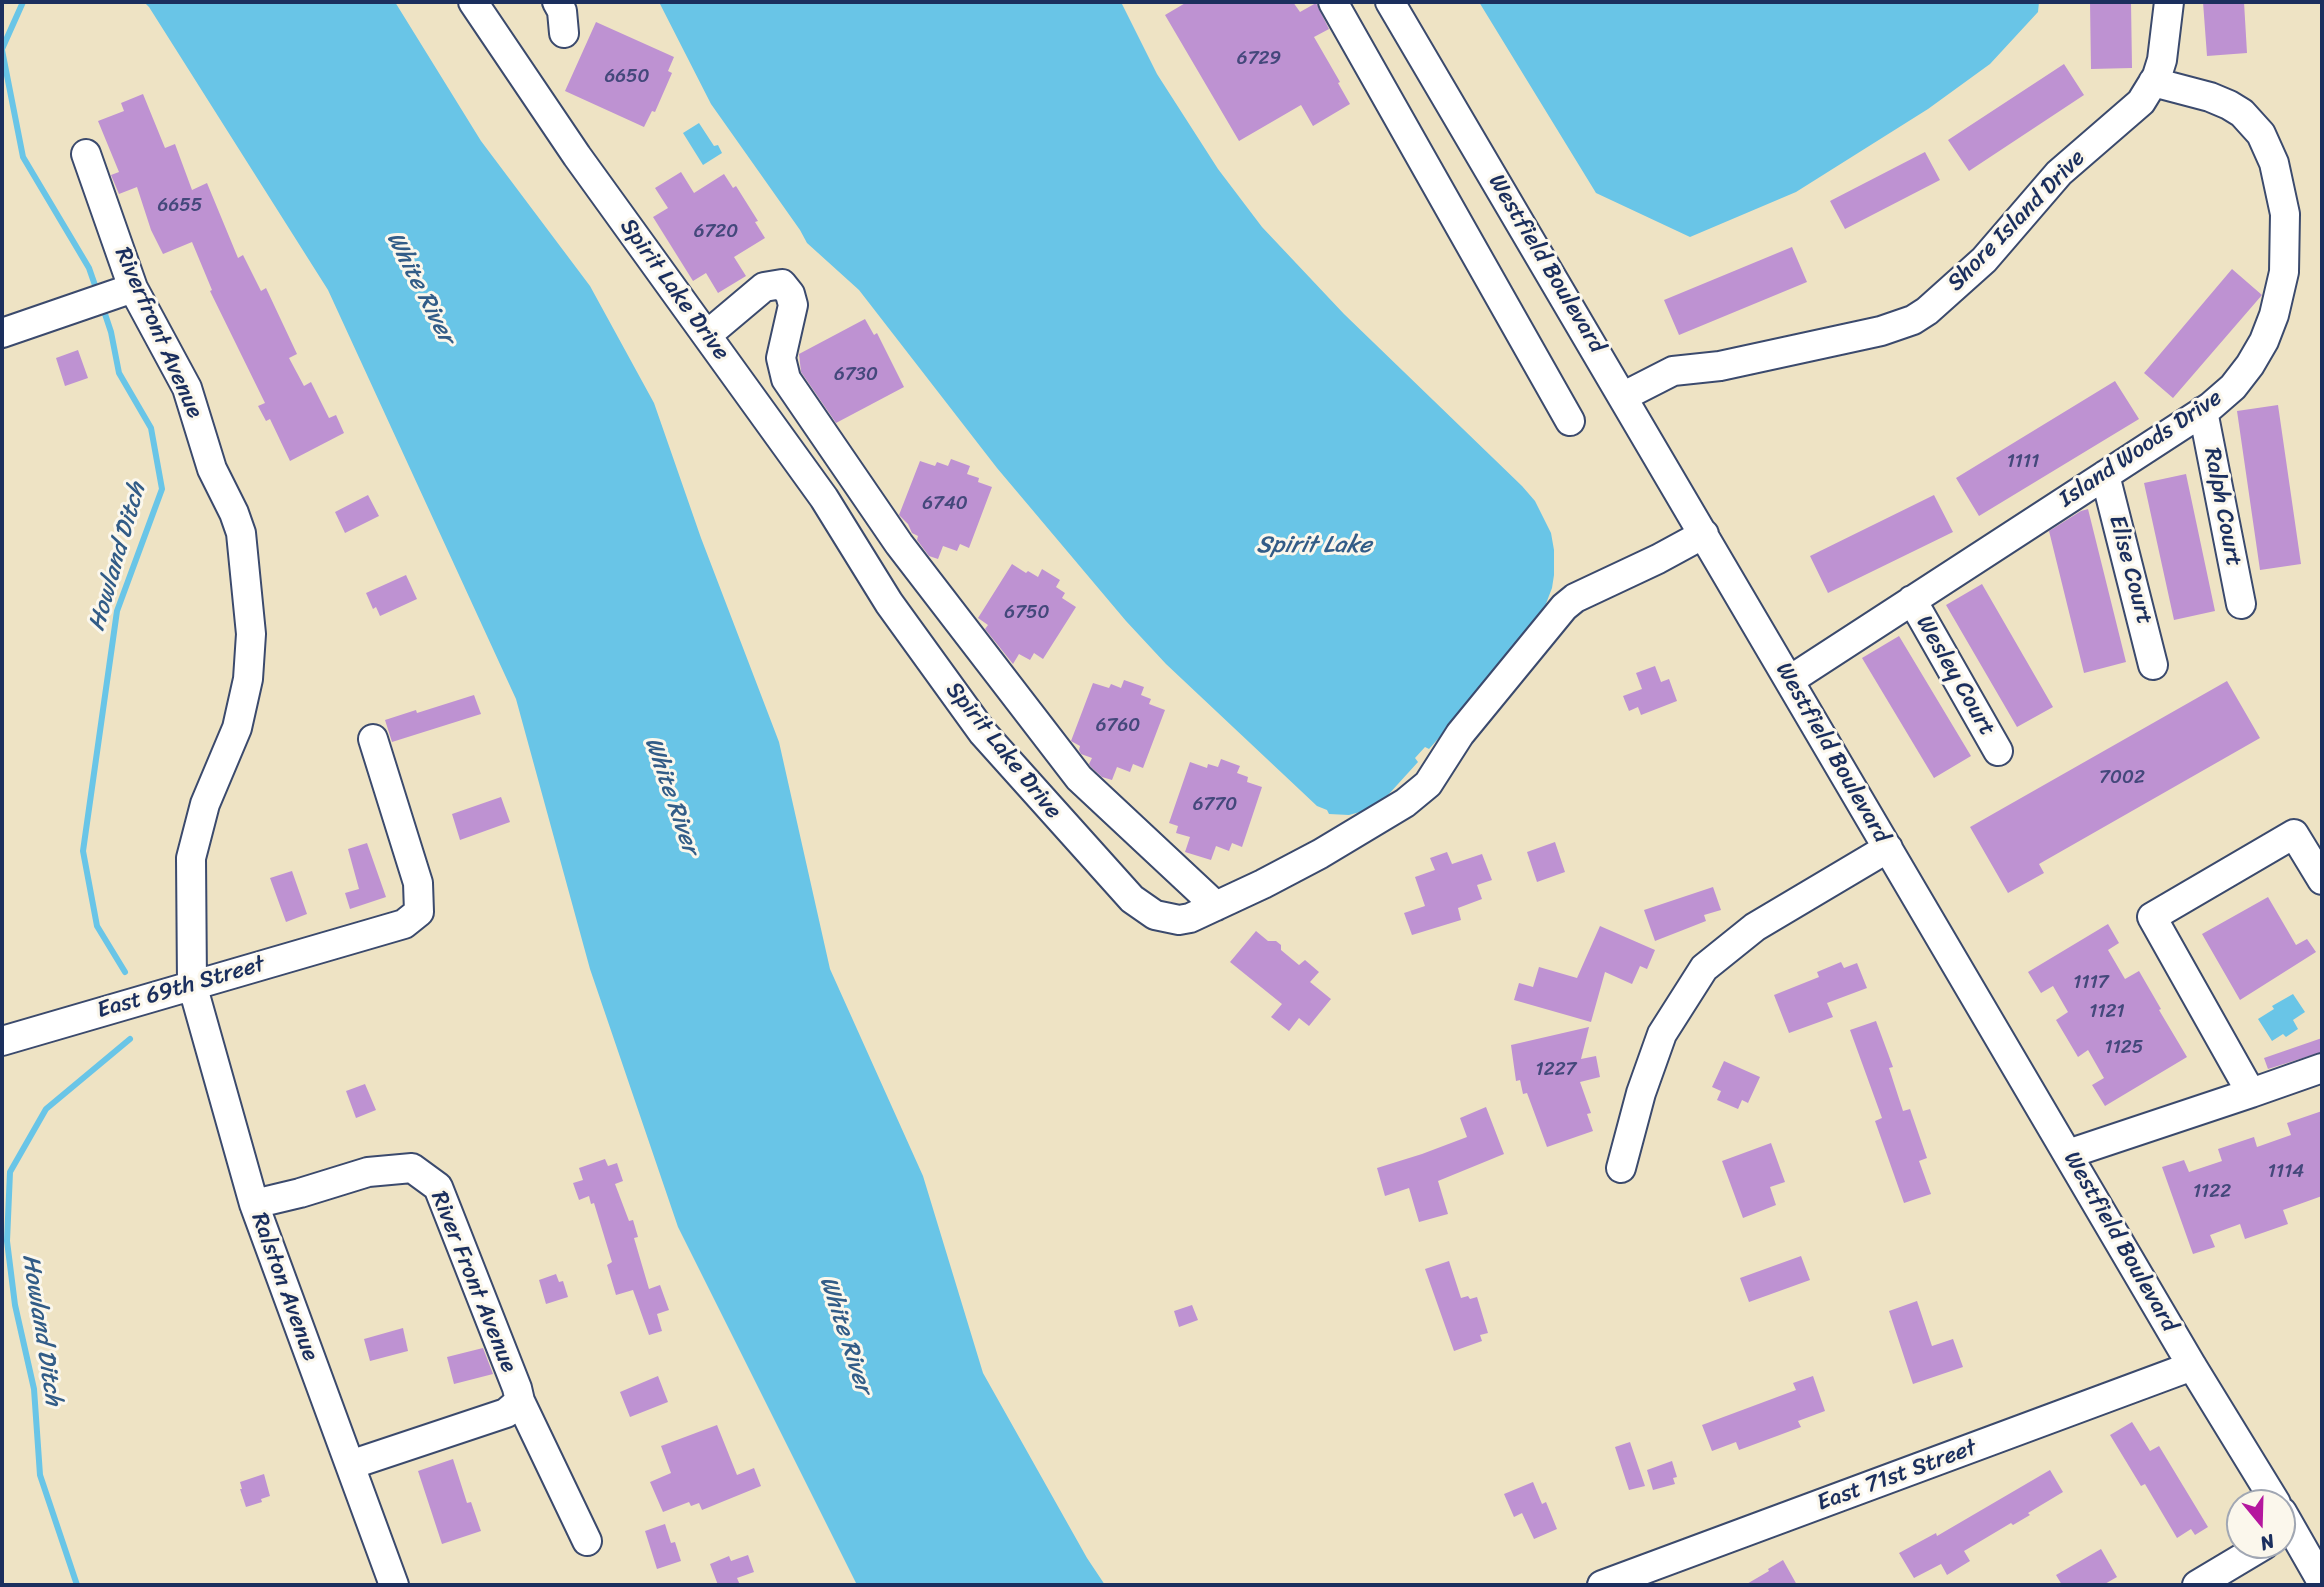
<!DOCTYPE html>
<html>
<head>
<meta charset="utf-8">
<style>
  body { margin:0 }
  #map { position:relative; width:2324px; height:1587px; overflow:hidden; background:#eee3c4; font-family:Sriracha,sans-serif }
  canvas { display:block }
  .frame { position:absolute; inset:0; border:4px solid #1b2f5e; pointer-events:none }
  .north { position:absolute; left:2226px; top:1489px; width:70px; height:70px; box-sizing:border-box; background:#fbf7ec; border:2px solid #a1a7b3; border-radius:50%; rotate:161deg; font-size:19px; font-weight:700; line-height:28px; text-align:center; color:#1b2f5e }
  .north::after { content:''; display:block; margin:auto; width:24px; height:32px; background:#b5179e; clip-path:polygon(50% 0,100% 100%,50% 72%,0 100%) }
</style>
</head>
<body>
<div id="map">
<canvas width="2324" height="1587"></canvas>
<div class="frame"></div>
<div class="north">N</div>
</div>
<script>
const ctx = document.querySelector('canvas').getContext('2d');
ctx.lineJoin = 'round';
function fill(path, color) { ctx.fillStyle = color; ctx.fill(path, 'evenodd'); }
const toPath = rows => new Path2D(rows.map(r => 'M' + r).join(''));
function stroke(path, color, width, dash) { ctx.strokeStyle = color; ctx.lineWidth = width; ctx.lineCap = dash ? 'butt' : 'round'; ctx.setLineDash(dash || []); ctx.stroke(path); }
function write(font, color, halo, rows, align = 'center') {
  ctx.font = font + ' Sriracha,sans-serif'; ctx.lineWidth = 6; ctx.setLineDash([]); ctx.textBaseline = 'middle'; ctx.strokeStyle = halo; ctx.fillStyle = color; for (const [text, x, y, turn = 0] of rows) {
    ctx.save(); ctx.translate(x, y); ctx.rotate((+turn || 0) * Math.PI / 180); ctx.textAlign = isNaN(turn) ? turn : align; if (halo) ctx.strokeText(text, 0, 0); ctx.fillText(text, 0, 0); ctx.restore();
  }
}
const water = toPath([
  [144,2,395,2,481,141,590,286,654,403,701,538,779,742,830,969,923,1176,983,1373,1087,1558,1105,1585,857,1585,678,1227,590,969,516,699,328,290,149,7],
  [659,2,1121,2,1157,74,1218,169,1262,227,1344,314,1522,486,1535,501,1551,533,1554,550,1554,575,1552,588,1542,614,1469,704,1429,749,1425,747,1415,758,1418,762,1388,795,1367,810,1349,815,1329,814,1327,810,1317,806,1166,664,1126,621,997,468,859,290,807,243,800,230,711,104],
  [1479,2,2039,2,2038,12,1990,64,1928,109,1796,192,1690,237,1596,193],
  [699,123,714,146,718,145,722,153,703,165,683,133],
  [2293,994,2305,1012,2293,1020,2298,1029,2286,1037,2283,1034,2272,1041,2258,1019,2274,1009,2272,1006]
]);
const stream = toPath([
  [2,49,23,2],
  [2,50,23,157,89,268,97,291],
  [102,305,111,332,119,373,151,428,162,489,117,611,83,851,97,926,125,972],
  [77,1585,40,1475,34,1389,15,1305,7,1241,10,1172,46,1109,130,1039]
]);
const building = toPath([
  [1187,2,1293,2,1300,12,1316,3,1329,29,1314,37,1340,82,1338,83,1350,104,1313,126,1301,105,1239,141,1165,15],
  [2090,2,2131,2,2132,68,2091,69],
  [2203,2,2244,2,2247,53,2207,56],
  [596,22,674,57,668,71,672,73,655,112,652,111,644,127,565,91],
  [2064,64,2084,95,1969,171,1948,140],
  [143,94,165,148,175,144,192,190,207,183,238,258,243,255,261,291,266,288,297,354,289,358,304,386,311,382,329,418,336,415,344,433,290,461,270,419,266,421,258,406,265,403,210,291,212,290,192,242,163,254,151,230,137,187,119,194,111,175,119,172,98,121,124,111,121,103],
  [1925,152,1940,180,1845,229,1830,201],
  [681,172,694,193,724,174,733,188,736,186,758,221,755,222,765,238,734,257,746,276,718,293,706,273,693,281,653,217,668,208,655,188],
  [1792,247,1807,282,1679,335,1664,300],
  [2232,269,2262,295,2173,398,2144,373],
  [865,319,874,335,877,333,904,387,836,423,801,372,799,354],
  [78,350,88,378,65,386,56,358],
  [2115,381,2139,419,1979,516,1956,478],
  [2278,405,2301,564,2260,570,2237,411],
  [951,459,970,466,967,474,979,478,978,482,992,487,969,548,960,544,957,551,943,546,938,559,929,556,917,540,918,536,912,533,908,524,899,515,920,461,935,466,937,462,948,466],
  [2186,474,2215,611,2174,620,2144,483],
  [368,495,379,516,345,533,335,512],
  [1934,495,1953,532,1828,593,1810,556],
  [2088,509,2126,662,2084,673,2049,531,2081,511],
  [1012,564,1026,573,1028,571,1038,577,1042,569,1060,580,1056,587,1065,593,1062,598,1076,607,1043,659,1034,653,1030,660,1019,654,1013,664,985,629,988,625,978,618],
  [406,575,417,599,380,616,376,607,373,609,366,593],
  [1982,584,2053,707,2017,727,1946,605],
  [1899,636,1971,756,1934,778,1862,658],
  [1655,666,1661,682,1669,679,1677,701,1641,715,1638,707,1629,711,1623,696,1642,689,1636,673],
  [1124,680,1144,687,1141,695,1151,699,1149,704,1165,710,1143,768,1133,764,1130,772,1117,767,1112,780,1102,777,1091,767,1089,764,1092,758,1081,754,1079,750,1080,746,1071,741,1093,683,1109,688,1111,684,1121,688],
  [2227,681,2260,738,2039,864,2044,873,2008,893,1970,827],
  [474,695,481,714,392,742,385,720,416,710,417,713],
  [1221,759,1240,766,1237,773,1248,777,1247,782,1262,787,1242,847,1232,843,1229,851,1216,846,1211,860,1185,852,1190,837,1176,833,1178,826,1169,823,1190,762,1207,768,1208,764,1218,767],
  [501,797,510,822,460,840,452,814],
  [1555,842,1565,872,1537,882,1527,852],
  [367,843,386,897,350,909,345,893,359,889,348,849],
  [1447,852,1452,864,1482,854,1492,880,1477,885,1482,899,1458,908,1461,920,1412,935,1404,913,1425,906,1415,877,1435,870,1430,858],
  [292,871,307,914,286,922,270,878],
  [1713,887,1721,910,1704,915,1706,921,1655,941,1644,910],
  [2268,897,2296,945,2307,939,2316,952,2240,1000,2202,934],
  [2108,924,2119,943,2108,950,2125,979,2139,971,2161,1009,2159,1010,2187,1057,2105,1106,2092,1085,2104,1078,2088,1050,2078,1057,2056,1020,2068,1012,2053,986,2041,993,2028,972],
  [1600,926,1655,950,1647,969,1640,966,1632,984,1605,972,1591,1022,1514,1000,1519,983,1533,987,1539,967,1577,978],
  [1256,931,1268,941,1276,941,1281,945,1281,950,1299,965,1305,960,1319,972,1310,982,1331,999,1309,1026,1299,1018,1289,1031,1271,1017,1282,1004,1230,962],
  [1841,962,1844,968,1857,963,1867,988,1827,1003,1833,1017,1789,1033,1774,995,1819,977,1817,972],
  [1876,1021,1893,1067,1889,1068,1903,1111,1910,1109,1927,1158,1919,1161,1931,1194,1904,1203,1875,1121,1882,1118,1850,1030],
  [1589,1027,1581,1059,1596,1056,1600,1077,1580,1082,1591,1113,1587,1114,1593,1131,1547,1147,1527,1093,1523,1094,1520,1080,1516,1081,1511,1045],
  [2322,1038,2322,1052,2268,1069,2264,1058],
  [1724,1061,1760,1077,1748,1103,1742,1100,1738,1109,1717,1100,1721,1091,1712,1087],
  [365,1084,376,1110,356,1118,346,1091],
  [1486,1107,1504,1154,1438,1181,1448,1214,1419,1222,1409,1188,1385,1196,1377,1168,1422,1154,1467,1137,1460,1118],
  [2322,1111,2322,1196,2283,1210,2288,1224,2245,1239,2240,1224,2210,1235,2215,1247,2193,1254,2162,1167,2184,1160,2189,1172,2222,1161,2218,1149,2254,1137,2257,1147,2291,1135,2287,1123],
  [1771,1143,1785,1182,1770,1187,1776,1205,1743,1218,1722,1161],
  [605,1159,608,1166,617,1163,623,1181,615,1184,629,1221,633,1220,638,1237,634,1238,649,1289,660,1285,669,1310,657,1314,662,1331,649,1335,633,1290,616,1295,607,1265,612,1262,594,1203,591,1204,589,1196,579,1200,573,1183,583,1180,579,1168],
  [1801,1256,1810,1280,1749,1302,1740,1278],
  [1449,1261,1461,1298,1468,1296,1470,1299,1477,1297,1488,1333,1480,1335,1482,1341,1454,1351,1425,1269],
  [556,1274,559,1282,563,1281,568,1297,546,1304,539,1280],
  [1917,1301,1932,1346,1953,1339,1963,1367,1913,1384,1889,1311],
  [1192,1305,1198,1320,1179,1327,1174,1311],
  [403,1328,408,1351,370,1361,364,1339],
  [483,1348,493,1374,454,1384,447,1357],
  [658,1376,668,1402,630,1417,620,1392],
  [1813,1376,1825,1411,1798,1421,1801,1427,1777,1436,1739,1450,1736,1442,1712,1451,1702,1425,1796,1390,1793,1383],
  [2132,1422,2150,1451,2159,1446,2208,1527,2195,1535,2191,1529,2177,1538,2145,1484,2141,1486,2110,1435],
  [717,1425,737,1475,754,1468,761,1486,702,1510,699,1503,691,1506,689,1502,663,1512,650,1482,671,1473,661,1446],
  [1630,1442,1645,1486,1629,1490,1615,1447],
  [453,1459,467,1503,471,1502,481,1531,442,1544,418,1471],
  [1672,1461,1677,1477,1673,1478,1675,1484,1653,1490,1647,1470],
  [2050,1470,2063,1492,2028,1513,2030,1515,2013,1525,2011,1523,1964,1551,1970,1561,1947,1575,1941,1564,1914,1578,1899,1553,1936,1533,1937,1536],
  [264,1474,270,1496,261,1499,262,1502,246,1507,240,1489,242,1489,240,1482],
  [1533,1482,1542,1504,1546,1502,1557,1529,1534,1539,1522,1513,1514,1517,1504,1494],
  [665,1524,671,1543,675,1542,681,1561,657,1569,645,1531],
  [2101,1549,2117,1577,2103,1585,2062,1585,2056,1575],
  [748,1555,754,1572,737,1578,740,1585,718,1585,710,1564,729,1556,731,1561],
  [1783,1560,1797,1585,1745,1585,1769,1571,1768,1569]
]);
const minor = toPath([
  [473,2,577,156,824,498,889,603,983,733,1132,899,1155,915,1179,920,1190,918,1263,884,1320,854,1405,803,1428,784,1460,734,1564,607,1575,598,1658,559,1704,534],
  [557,2,562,11,564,33],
  [1333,2,1570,421],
  [1390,2,2192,1366,2276,1503],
  [86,154,133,288,187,388,212,469,234,513,241,533,251,634,248,679,237,728,205,804,191,858,192,984,254,1204,394,1585],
  [2,333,133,288],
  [707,335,764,287,782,284,790,294,793,305,781,358,786,379,899,544,1079,778,1216,906],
  [1624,396,1673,371,1720,366,1881,331,1913,320,1927,311,1984,260,2059,173,2141,102,2157,76,2162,60,2169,2],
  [2203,411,2241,604],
  [2105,475,2153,665],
  [1912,600,1998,751],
  [1790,680,2210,407,2233,387,2250,365,2264,341,2274,315,2284,272,2285,214,2274,163,2261,134,2242,113,2229,105,2210,97,2153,82],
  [2322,880,2294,834,2152,917,2251,1093,2322,1068],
  [2,1041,404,924,419,912,418,883,373,739],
  [2068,1154,2251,1093],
  [1621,1168,1641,1093,1662,1034,1704,968,1755,927,1888,848],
  [254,1204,300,1193,368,1172,412,1168,438,1187,517,1388,520,1401,587,1541],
  [350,1465,506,1413,520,1401],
  [2282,1512,2322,1582],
  [1602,1585,2192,1366],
  [2197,1585,2264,1545]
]);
const numberNames = [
  ["6729",1259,59],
  ["6650",627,77],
  ["6655",180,206],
  ["6720",716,232],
  ["6730",856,375],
  ["1111",2023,462],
  ["6740",945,504],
  ["6750",1027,613],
  ["6760",1118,726],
  ["7002",2122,778],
  ["6770",1215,805],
  ["1117",2091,983],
  ["1121",2107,1012],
  ["1125",2124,1048],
  ["1227",1556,1070],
  ["1114",2286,1172],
  ["1122",2212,1192]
];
const streetNames = [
  ["Shore Island Drive",2017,221,-46],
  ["Westfield Boulevard",1546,264,59],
  ["Spirit Lake Drive",674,290,54],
  ["Riverfront Avenue",158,333,66],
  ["Island Woods Drive",2141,449,-34],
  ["Ralph Court",2222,507,79],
  ["Elise Court",2130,570,75],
  ["Wesley Court",1955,676,60],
  ["Spirit Lake Drive",1003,751,51],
  ["Westfield Boulevard",1832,753,60],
  ["East 69th Street",181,988,-16],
  ["Westfield Boulevard",2120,1242,60],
  ["River Front Avenue",473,1282,68],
  ["Ralston Avenue",284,1287,70],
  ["East 71st Street",1897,1476,-20]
];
const waterNames = [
  ["White River",420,288,63],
  ["Spirit Lake",1314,546],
  ["Howland Ditch",118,557,-74],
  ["White River",671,796,71],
  ["Howland Ditch",41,1330,81],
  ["White River",845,1335,72]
];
fill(water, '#69c5e7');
stroke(stream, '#69c5e7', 6);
fill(building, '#be92d2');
stroke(minor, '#3b4a6d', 32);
stroke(minor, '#fff', 28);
write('19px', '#44487b', null, numberNames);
write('23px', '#1b2f5e', '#fbf7ec', streetNames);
write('italic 24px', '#325c87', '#fbf7ec', waterNames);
</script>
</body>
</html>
